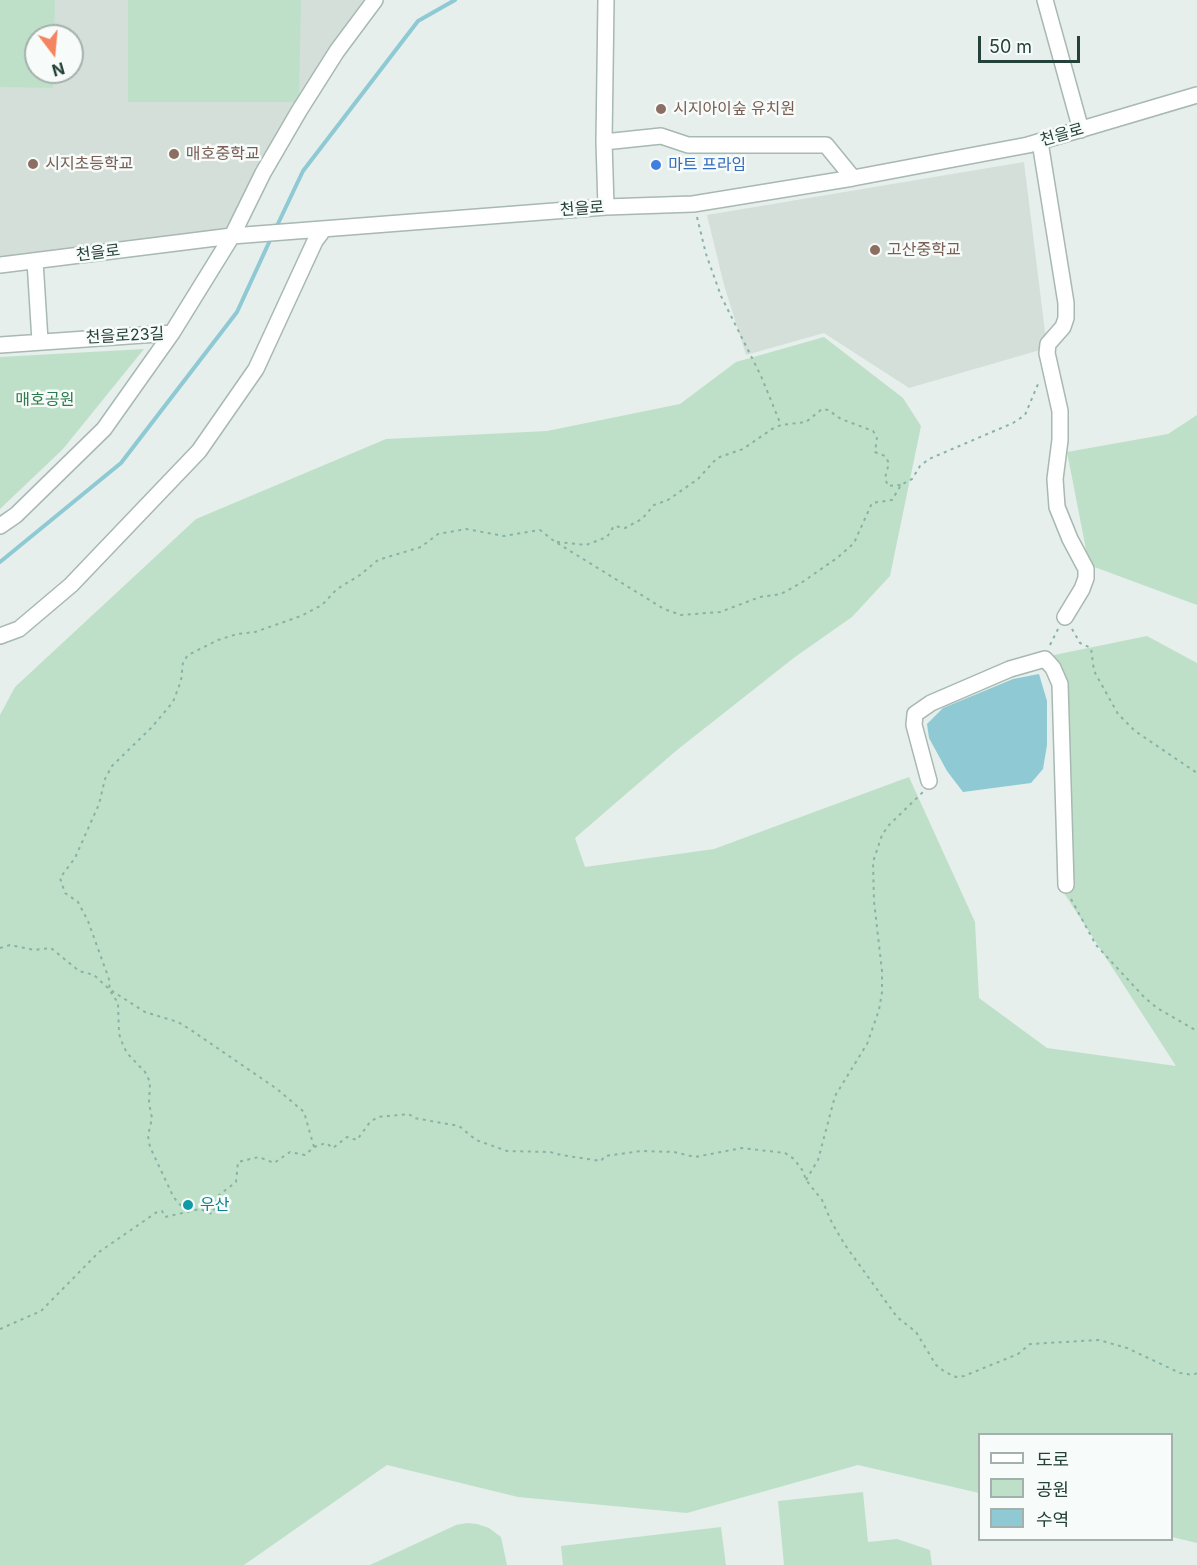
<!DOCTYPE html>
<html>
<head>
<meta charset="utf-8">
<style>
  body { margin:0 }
  #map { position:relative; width:1197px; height:1565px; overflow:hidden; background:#e6efeb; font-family:Inter,"Noto Sans KR",sans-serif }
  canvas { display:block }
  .legend { position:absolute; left:978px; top:1433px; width:195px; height:108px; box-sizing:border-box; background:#f7fbf9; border:2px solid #a3b1ad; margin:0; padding:8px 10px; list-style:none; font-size:18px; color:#24423a }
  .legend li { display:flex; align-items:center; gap:12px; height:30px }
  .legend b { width:30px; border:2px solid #a3b1ad }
  .north { position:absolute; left:24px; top:24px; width:60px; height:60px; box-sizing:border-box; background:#f7fbf9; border:2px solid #a3b1ad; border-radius:50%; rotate:164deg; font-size:16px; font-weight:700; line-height:24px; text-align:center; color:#24423a }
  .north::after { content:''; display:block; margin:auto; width:21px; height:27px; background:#f4845f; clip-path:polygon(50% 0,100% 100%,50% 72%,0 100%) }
  .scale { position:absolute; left:978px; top:36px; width:102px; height:27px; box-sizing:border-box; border:3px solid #24423a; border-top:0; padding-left:8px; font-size:18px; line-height:21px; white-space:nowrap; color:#24423a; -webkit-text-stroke:4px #f7fbf9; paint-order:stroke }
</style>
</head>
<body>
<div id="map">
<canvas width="1197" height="1565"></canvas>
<ul class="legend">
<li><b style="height:8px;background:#fff"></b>도로</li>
<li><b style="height:16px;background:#bfe0c8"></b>공원</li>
<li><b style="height:16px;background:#8ec9d4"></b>수역</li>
</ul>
<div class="north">N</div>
<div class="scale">50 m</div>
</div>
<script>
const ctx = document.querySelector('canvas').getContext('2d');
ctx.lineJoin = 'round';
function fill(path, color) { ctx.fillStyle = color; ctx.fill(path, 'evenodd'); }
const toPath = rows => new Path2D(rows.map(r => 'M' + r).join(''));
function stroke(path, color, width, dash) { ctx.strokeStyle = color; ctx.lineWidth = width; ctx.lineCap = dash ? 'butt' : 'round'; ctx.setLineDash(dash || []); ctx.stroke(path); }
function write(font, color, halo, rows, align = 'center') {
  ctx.font = font + ' Inter,"Noto Sans KR",sans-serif'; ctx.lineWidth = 5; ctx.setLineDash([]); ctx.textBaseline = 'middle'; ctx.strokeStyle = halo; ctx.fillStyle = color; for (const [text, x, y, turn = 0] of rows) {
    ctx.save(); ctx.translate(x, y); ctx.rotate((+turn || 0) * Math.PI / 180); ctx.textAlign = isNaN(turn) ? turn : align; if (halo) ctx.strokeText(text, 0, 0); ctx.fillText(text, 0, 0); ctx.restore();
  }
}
const built = toPath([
  [0,0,376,0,232,236,0,265],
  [36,36,72,36,72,72,36,72],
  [1024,162,1047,348,909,388,824,333,746,355,724,285,707,215]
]);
const green = toPath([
  [0,0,55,0,54,36,36,36,36,72,54,72,53,88,0,87],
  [128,0,301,0,299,102,128,102],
  [824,337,903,398,921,426,890,576,852,617,795,657,677,750,575,838,585,867,714,849,909,777,975,922,979,998,1047,1048,1176,1066,1064,893,1070,848,1054,655,1147,636,1197,663,1197,1543,1172,1537,1172,1434,980,1434,979,1493,858,1465,687,1513,518,1497,387,1465,244,1565,0,1565,0,715,15,687,196,519,386,439,547,431,680,404,736,362],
  [144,349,63,449,0,509,0,357],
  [1197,415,1197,605,1089,565,1067,452,1168,434],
  [863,1492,868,1542,897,1539,930,1550,932,1565,784,1565,778,1501],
  [467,1523,477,1524,489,1528,501,1537,507,1565,370,1565,456,1525],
  [721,1527,726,1565,563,1565,561,1546]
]);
const water = toPath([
  [1039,674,1047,701,1047,745,1043,769,1031,783,963,792,947,771,929,738,927,724,943,708,1013,679]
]);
const stream = toPath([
  [275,230,303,171,418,21,455,0],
  [0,562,121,463,237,312,272,236]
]);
const path = toPath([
  [697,217,706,254,721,296,761,376,781,425],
  [557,542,586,545,607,537,614,526,625,528,642,519,654,505,668,500,698,479,717,458,743,449,772,429,781,425,806,422,822,409,828,410,841,419,873,431,877,437,875,452,885,456,889,463,885,478,888,486,901,485],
  [1072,629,1080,643,1091,648,1094,671,1118,714,1135,731,1197,773],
  [1050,645,1058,629],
  [1071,899,1096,945,1144,997,1157,1008,1197,1031],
  [0,948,10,945,34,950,51,948,79,971,94,975,109,989,118,1003,119,1034,123,1045,127,1053,145,1072,150,1082,149,1103,152,1118,148,1136,150,1147,173,1196,178,1203,190,1212],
  [314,1147,304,1112,277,1089,191,1030,178,1022,145,1012,109,989,110,982,88,921,78,902,65,893,60,878,75,858,99,804,105,779,112,766,151,728,173,702,181,681,183,662,188,655,218,640,237,634,255,632,301,616,322,605,337,589,360,575,378,560,421,547,438,534,466,529,504,536,540,530,554,541,664,609,681,615,720,612,760,597,781,594,801,583,837,558,854,543,872,503,892,500,901,485,912,479,920,466,929,459,1013,423,1025,415,1038,384],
  [806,1180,818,1160,835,1096,867,1044,879,1010,882,992,882,971,874,901,873,862,882,835,889,825,923,792],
  [0,1329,41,1311,99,1252,157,1212,162,1211,165,1217,200,1209,212,1214,219,1195,236,1182,238,1162,259,1157,274,1163,290,1152,305,1155,314,1147,326,1143,333,1148,347,1137,357,1140,370,1122,378,1117,409,1114,414,1118,459,1126,476,1140,507,1151,550,1152,561,1155,601,1161,605,1156,641,1151,674,1152,695,1157,742,1148,785,1153,794,1159,803,1171,806,1180,822,1200,832,1223,845,1245,897,1317,916,1332,936,1365,945,1372,956,1377,964,1376,1018,1354,1030,1344,1099,1340,1127,1348,1180,1373,1193,1375,1197,1373]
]);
const minor = toPath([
  [1045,0,1081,130],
  [604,142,661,136,688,145,826,145,853,178],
  [1040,142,1066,303,1066,318,1063,327,1048,344,1047,353,1060,411,1060,440,1055,479,1057,507,1070,539,1086,569,1086,578,1082,589,1065,617],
  [606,207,604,142,606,0],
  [35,261,40,341],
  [0,265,232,236,606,207,693,204,853,178,1028,145,1197,95],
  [0,345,172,333],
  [0,526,16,515,104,429,172,333,232,236,263,173,299,111,337,51,375,0],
  [0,636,19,629,71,585,199,451,256,369,315,241,324,229],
  [929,781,914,725,915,714,931,703,1010,669,1045,659,1053,668,1060,684,1066,885]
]);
const markers = [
  [661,109,6,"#8d6e63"],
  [174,154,6,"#8d6e63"],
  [33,164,6,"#8d6e63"],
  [656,165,6,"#3f7fe0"],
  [875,250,6,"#8d6e63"],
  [188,1205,6,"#0f9aa8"]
];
const educationNames = [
  ["시지아이숲 유치원",673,109],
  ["매호중학교",186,154],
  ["시지초등학교",45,164],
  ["고산중학교",887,250]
];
const streetNames = [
  ["천을로",1062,135,-16],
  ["천을로",582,209,-4],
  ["천을로",98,253,-7],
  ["천을로23길",125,336,-3]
];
const shopNames = [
  ["마트 프라임",668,165]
];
const parkNames = [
  ["매호공원",45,400]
];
const cultureNames = [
  ["우산",200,1205]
];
fill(built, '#d4dfda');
fill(green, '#bfe0c8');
fill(water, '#8ec9d4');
stroke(stream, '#8ec9d4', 4);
stroke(minor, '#a8b8b2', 18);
stroke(path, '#86b3a5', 2, [3, 4.5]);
stroke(minor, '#fff', 15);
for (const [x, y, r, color] of markers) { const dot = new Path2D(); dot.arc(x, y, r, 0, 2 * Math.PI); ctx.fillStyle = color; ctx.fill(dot); stroke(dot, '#f7fbf9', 2); }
write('16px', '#785e54', '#f7fbf9', educationNames, 'left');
write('16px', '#24423a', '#f7fbf9', streetNames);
write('16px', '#366cbe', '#f7fbf9', shopNames, 'left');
write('16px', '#2d7a4b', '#f7fbf9', parkNames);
write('16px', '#0d838f', '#f7fbf9', cultureNames, 'left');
</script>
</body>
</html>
